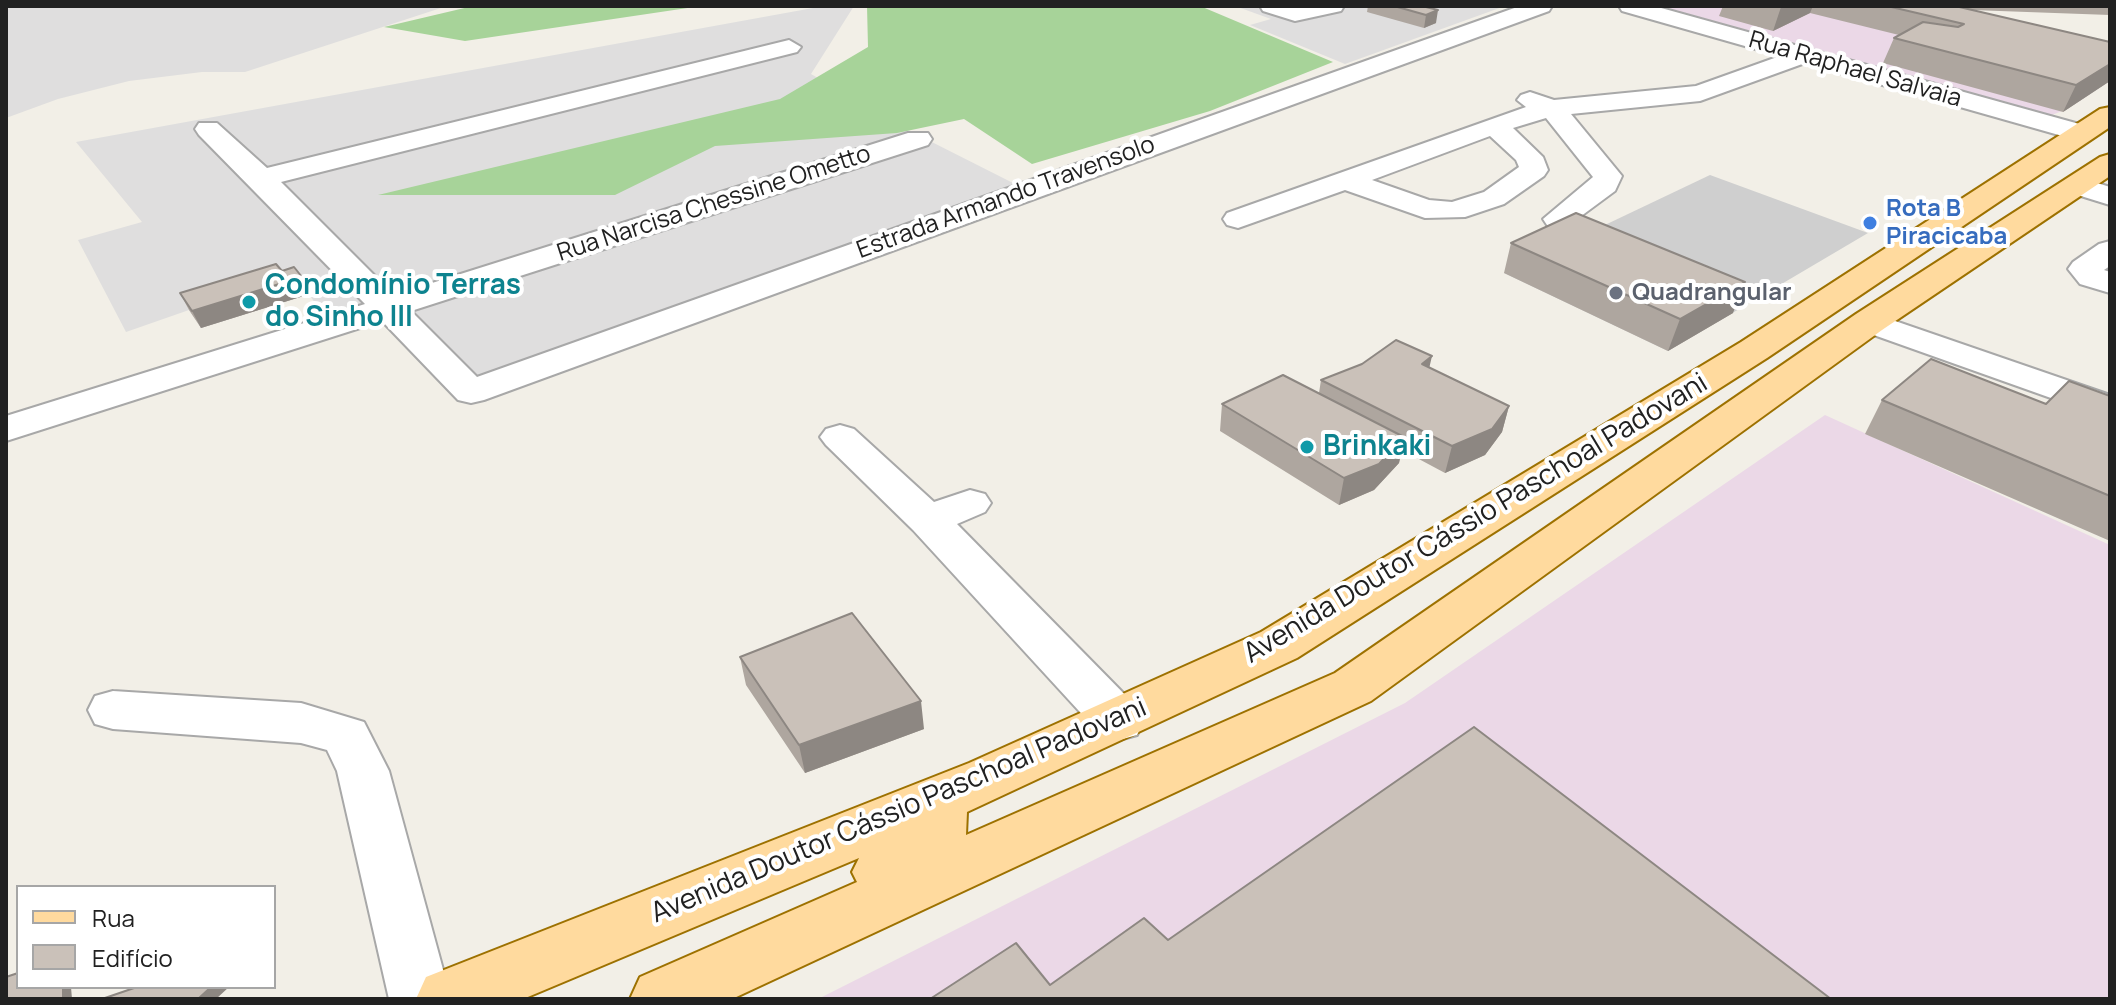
<!DOCTYPE html>
<html>
<head>
<meta charset="utf-8">
<style>
  body { margin:0 }
  #map { position:relative; width:2116px; height:1005px; overflow:hidden; background:#f2efe7; font-family:Manrope,sans-serif }
  canvas { display:block }
  .frame { position:absolute; inset:0; border:8px solid #212121; pointer-events:none }
  .legend { position:absolute; left:16px; top:885px; width:260px; height:104px; box-sizing:border-box; background:#fff; border:2px solid #a6a6a6; margin:0; padding:10px 14px; list-style:none; font-size:24px; color:#212121 }
  .legend li { display:flex; align-items:center; gap:16px; height:40px }
  .legend b { width:40px; border:2px solid #a6a6a6 }
</style>
</head>
<body>
<div id="map">
<canvas width="2116" height="1005"></canvas>
<div class="frame"></div>
<ul class="legend">
<li><b style="height:10px;background:#ffda9e"></b>Rua</li>
<li><b style="height:22px;background:#cac1b9"></b>Edifício</li>
</ul>
</div>
<script>
const ctx = document.querySelector('canvas').getContext('2d');
ctx.lineJoin = 'round';
function fill(path, color) { ctx.fillStyle = color; ctx.fill(path, 'evenodd'); }
const toPath = rows => new Path2D(rows.map(r => 'M' + r).join(''));
function stroke(path, color, width, dash) { ctx.strokeStyle = color; ctx.lineWidth = width; ctx.lineCap = dash ? 'butt' : 'round'; ctx.setLineDash(dash || []); ctx.stroke(path); }
function write(font, color, halo, rows, align = 'center') {
  ctx.font = font + ' Manrope,sans-serif'; ctx.lineWidth = 8; ctx.setLineDash([]); ctx.textBaseline = 'middle'; ctx.strokeStyle = halo; ctx.fillStyle = color; for (const [text, x, y, turn = 0] of rows) {
    ctx.save(); ctx.translate(x, y); ctx.rotate((+turn || 0) * Math.PI / 180); ctx.textAlign = isNaN(turn) ? turn : align; if (halo) ctx.strokeText(text, 0, 0); ctx.fillText(text, 0, 0); ctx.restore();
  }
}
const residential = toPath([
  [6,6,447,6,245,72,202,72,129,81,58,99,6,118],
  [824,6,854,6,811,74,912,132,1015,184,478,377,403,308,336,308,321,312,309,294,201,328,189,310,126,332,78,240,142,222,76,142],
  [1235,6,1505,6,1345,64,1250,25,1271,19]
]);
const industrial = toPath([
  [1660,6,1846,6,2110,70,2110,81,2067,109,2052,115],
  [1825,415,2110,545,2110,999,818,999,1405,703]
]);
const religious = toPath([
  [1710,175,1868,233,1668,351,1504,273]
]);
const forest = toPath([
  [473,6,701,6,465,41,384,27],
  [867,6,1200,6,1333,62,1210,111,1032,164,964,119,897,133,715,146,615,195,378,195,780,99,868,47]
]);
const minor = toPath([
  [1260,6,1296,7,1344,6,1341,11,1295,21,1263,11,1260,6],
  [1520,6,1552,6,1549,11,484,400,471,403,458,400,382,321,6,441,6,416,365,304,199,135,195,129,199,123,217,123,267,168,789,40,801,47,797,52,281,182,394,295,908,133,928,133,932,139,928,145,411,311,477,377,1520,6],
  [1619,6,1654,6,2090,127,2093,133,2090,139,2080,141,1805,63,1700,101,1571,114,1622,176,1615,191,1569,225,1558,228,1547,225,1543,219,1593,177,1546,118,1513,128,1543,157,1548,170,1544,176,1504,204,1465,217,1425,218,1345,190,1238,228,1227,225,1223,219,1227,213,1526,107,1517,100,1521,95,1530,92,1554,100,1696,86,1780,56,1622,11,1619,6],
  [1490,136,1516,160,1519,167,1484,192,1452,202,1429,200,1372,180,1490,136],
  [2078,177,2110,187,2110,205,2068,192,2063,186,2068,180,2078,177],
  [2110,241,2110,266,2104,270,2110,272,2110,293,2080,284,2068,269,2073,262,2099,244,2110,241],
  [1869,312,2110,395,2110,419,1857,329,1852,322,1857,315,1869,312],
  [840,425,854,429,934,502,970,490,985,494,991,503,985,512,957,524,1137,707,1144,721,1137,735,1119,740,1101,735,913,530,826,445,820,437,826,429,840,425],
  [113,691,301,703,364,722,389,771,451,999,389,999,337,771,327,750,301,743,113,729,95,724,88,710,95,696,113,691]
]);
const major = toPath([
  [2110,107,2110,127,1767,358,1297,658,967,812,966,835,1335,673,1856,314,2100,157,2110,154,2110,176,1882,330,1371,701,732,999,630,999,640,977,857,882,852,872,859,858,523,999,416,999,426,977,969,763,1261,632,1741,342,2100,109,2110,107]
]);
const wall = toPath([
  [1368,6,1425,6,1436,23,1424,28,1367,12],
  [1723,6,2110,6,2110,15,1972,10,2110,42,2110,81,2063,112,1883,63,1894,38,1899,35,1810,13,1773,31,1719,16],
  [1511,243,1733,313,1668,351,1504,273],
  [282,271,310,294,201,328,189,310,180,293],
  [1430,368,1509,406,1502,432,1485,455,1445,473,1402,450,1399,463,1374,490,1339,505,1220,431,1222,404,1319,393,1321,380],
  [2110,396,2110,541,1865,434,1882,400,2046,404],
  [740,657,924,729,805,773,746,685]
]);
const shadedWall = toPath([
  [1783,6,1813,6,1810,13,1773,31,1781,7],
  [1438,10,1436,23,1424,28,1426,15],
  [2110,64,2110,81,2063,112,2076,85],
  [302,277,310,294,201,328,192,311],
  [1745,282,1733,313,1668,351,1680,319],
  [1432,356,1426,382,1422,364],
  [1509,406,1502,432,1485,455,1445,473,1452,446],
  [1404,437,1399,463,1374,490,1339,505,1344,478],
  [921,701,924,729,805,773,799,745],
  [63,987,71,987,72,999,63,999],
  [211,987,229,987,216,999,198,999]
]);
const building = toPath([
  [1394,6,1422,6,1438,10,1426,15,1394,6],
  [1887,6,1955,6,2110,42,2110,64,2076,85,1894,38,1923,22,1958,27,1964,24,1887,6],
  [1576,213,1745,282,1680,319,1511,243,1576,213],
  [276,264,282,271,294,267,302,277,192,311,180,293,276,264],
  [1396,340,1432,356,1422,364,1509,406,1492,429,1452,446,1321,380,1362,364,1396,340],
  [1931,359,2046,404,2069,381,2110,396,2110,496,1882,400,1931,359],
  [1283,375,1404,437,1379,464,1344,478,1222,404,1283,375],
  [852,613,921,701,799,745,740,657,852,613],
  [1474,727,1831,999,930,999,1016,943,1050,985,1144,918,1168,940,1474,727],
  [18,973,18,987,63,987,63,999,6,999,6,977,18,973],
  [137,987,211,987,198,999,102,999,137,987]
]);
const markers = [
  [1870,223,8,"#3f7fe0"],
  [1616,293,8,"#6b7280"],
  [249,302,8,"#0f9aa8"],
  [1307,447,8,"#0f9aa8"]
];
const farStreetnames = [
  ["Rua Raphael Salvaia",1855,70,16],
  ["Estrada Armando Travensolo",1006,198,-20],
  ["Rua Narcisa Chessine Ometto",714,204,-18]
];
const farShopnames = [
  ["Rota B",1886,209],
  ["Piracicaba",1886,237]
];
const farWorshipnames = [
  ["Quadrangular",1632,293]
];
const cultureNames = [
  ["Condomínio Terras",265,286],
  ["do Sinho III",265,318],
  ["Brinkaki",1323,447]
];
const streetNames = [
  ["Avenida Doutor Cássio Paschoal Padovani",1476,519,-31],
  ["Avenida Doutor Cássio Paschoal Padovani",899,811,-23]
];
fill(residential, '#dfdede');
fill(industrial, '#ebd8e7');
fill(religious, '#cfcfcf');
fill(forest, '#a7d399');
stroke(minor, '#a8a8a8', 4);
stroke(major, '#9d7100', 4);
fill(minor, '#fff');
fill(major, '#ffda9e');
fill(wall, '#aea69f');
fill(shadedWall, '#8d8782');
fill(building, '#cac1b9');
stroke(building, '#8d8782', 2);
for (const [x, y, r, color] of markers) { const dot = new Path2D(); dot.arc(x, y, r, 0, 2 * Math.PI); ctx.fillStyle = color; ctx.fill(dot); stroke(dot, '#fff', 3); }
write('24px', '#212121', '#fff', farStreetnames);
write('bold 24px', '#366cbe', '#fff', farShopnames, 'left');
write('bold 24px', '#5b616d', '#fff', farWorshipnames, 'left');
write('bold 28px', '#0d838f', '#fff', cultureNames, 'left');
write('28px', '#212121', '#fff', streetNames);
</script>
</body>
</html>
